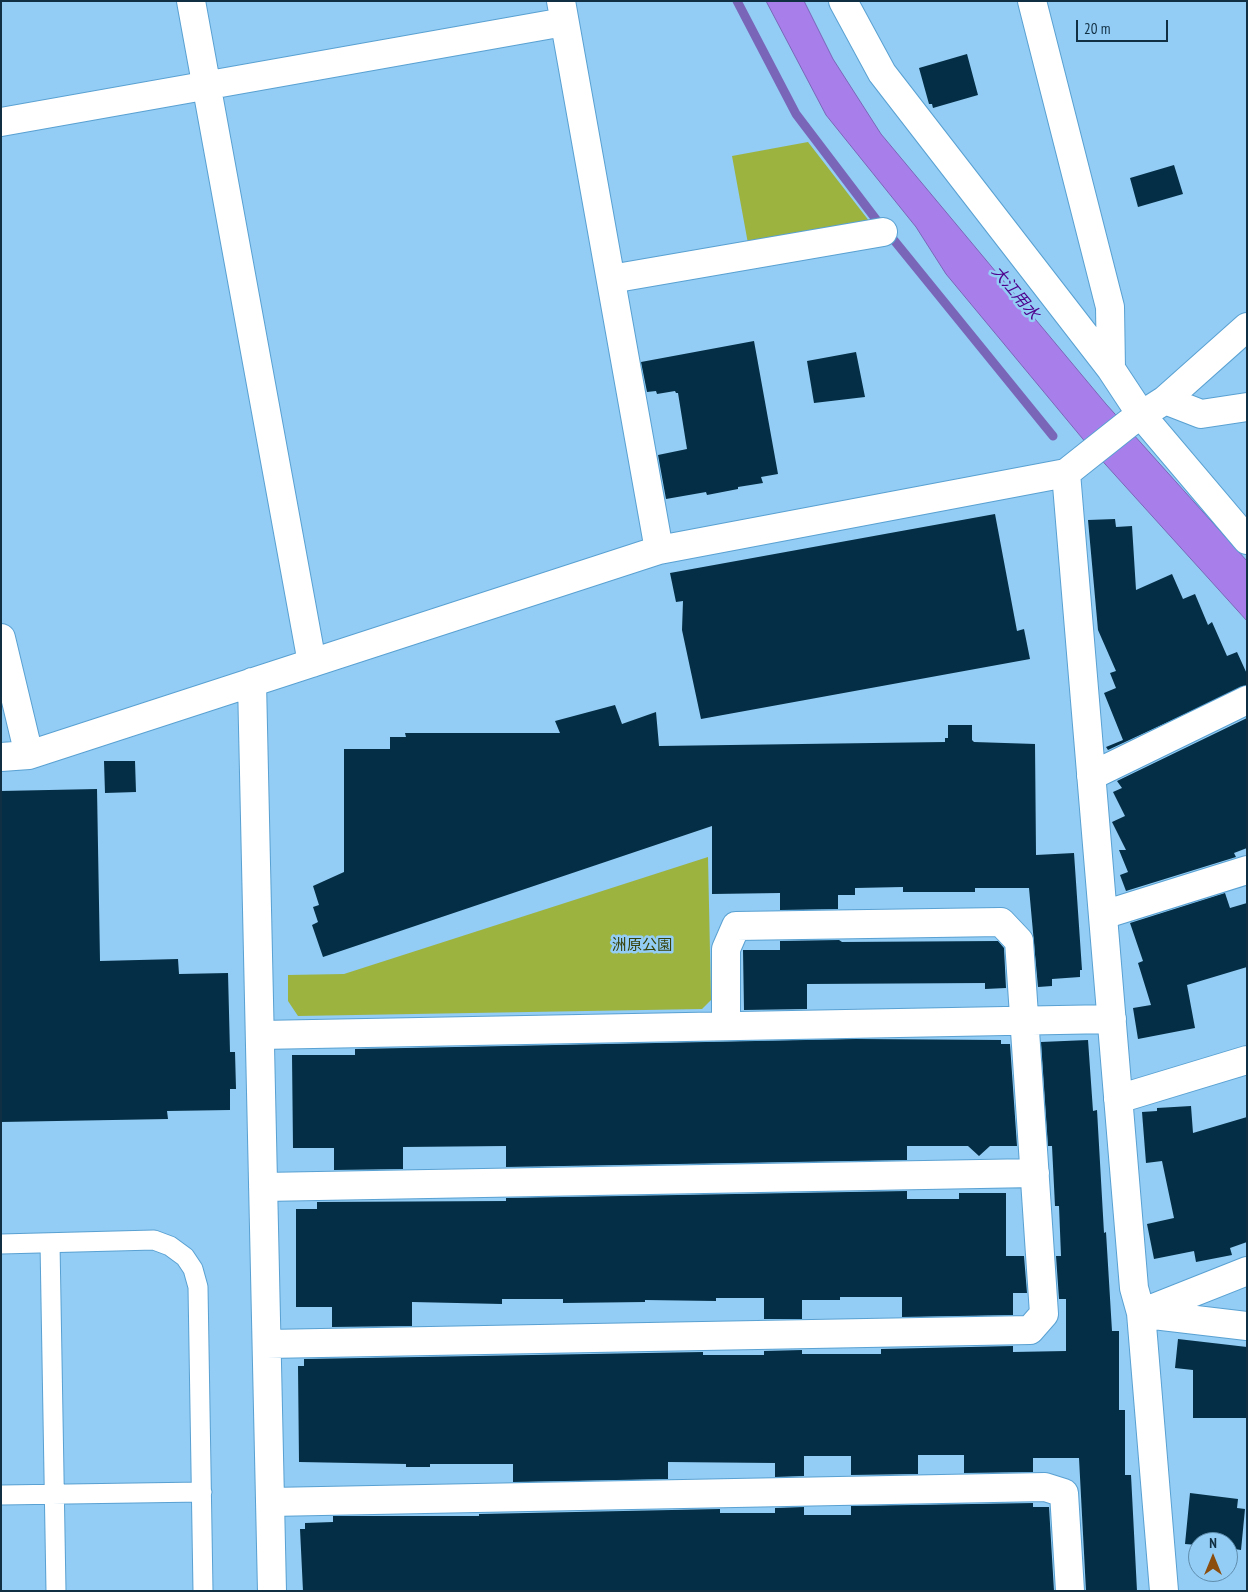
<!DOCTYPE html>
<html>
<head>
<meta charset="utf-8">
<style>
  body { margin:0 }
  #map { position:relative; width:1248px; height:1592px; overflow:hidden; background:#93ccf4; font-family:"PT Sans Narrow",sans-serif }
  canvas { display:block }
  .frame { position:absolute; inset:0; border:2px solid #112f43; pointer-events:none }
  .north { position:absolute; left:1188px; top:1532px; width:50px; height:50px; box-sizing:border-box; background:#93ccf4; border:1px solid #5f8dad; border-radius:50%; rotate:0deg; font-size:14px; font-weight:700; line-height:20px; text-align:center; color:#112f43 }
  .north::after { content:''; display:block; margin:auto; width:18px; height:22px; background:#8b4e0e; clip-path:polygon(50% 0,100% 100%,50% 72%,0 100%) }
  .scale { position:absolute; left:1076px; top:20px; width:92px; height:22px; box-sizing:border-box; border:2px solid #112f43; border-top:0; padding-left:6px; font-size:15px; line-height:18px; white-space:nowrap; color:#112f43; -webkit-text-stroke:4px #93ccf4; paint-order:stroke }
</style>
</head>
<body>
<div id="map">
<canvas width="1248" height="1592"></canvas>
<div class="frame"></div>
<div class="north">N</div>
<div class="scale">20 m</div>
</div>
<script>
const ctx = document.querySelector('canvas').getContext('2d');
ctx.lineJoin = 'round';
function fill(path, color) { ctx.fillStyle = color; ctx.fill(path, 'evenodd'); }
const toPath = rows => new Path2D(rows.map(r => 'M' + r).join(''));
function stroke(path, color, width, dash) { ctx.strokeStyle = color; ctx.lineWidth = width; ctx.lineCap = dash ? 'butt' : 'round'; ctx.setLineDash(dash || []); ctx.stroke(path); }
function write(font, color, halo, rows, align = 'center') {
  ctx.font = font + ' "PT Sans Narrow","Noto Sans JP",sans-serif'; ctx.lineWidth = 5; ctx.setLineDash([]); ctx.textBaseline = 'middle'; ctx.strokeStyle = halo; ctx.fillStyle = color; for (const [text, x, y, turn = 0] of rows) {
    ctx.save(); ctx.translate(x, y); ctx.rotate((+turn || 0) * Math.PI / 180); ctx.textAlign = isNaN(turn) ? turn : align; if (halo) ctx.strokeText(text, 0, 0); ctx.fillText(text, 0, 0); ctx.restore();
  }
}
const green = toPath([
  [808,142,873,226,749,249,732,156],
  [708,857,711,1000,702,1009,298,1016,288,1001,288,975,344,974]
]);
const water = toPath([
  [766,1,804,1,833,59,881,134,1106,404,1247,561,1247,621,1087,444,946,274,916,227,826,115,766,1]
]);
const stream = toPath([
  [737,1,796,114,878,222],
  [893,239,1053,436]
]);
const building = toPath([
  [967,54,978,95,933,108,932,104,929,104,919,68],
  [1174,165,1183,194,1138,207,1130,178],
  [754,341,778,474,761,477,763,483,738,487,738,489,707,495,706,492,666,499,658,455,687,449,678,393,676,393,675,391,657,394,656,391,647,392,641,362],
  [856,352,865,397,814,403,807,361],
  [995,514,1017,631,1024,629,1030,659,701,719,682,630,683,601,676,602,670,573],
  [1115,519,1116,527,1132,526,1136,590,1172,574,1183,599,1195,594,1208,625,1212,622,1227,656,1237,652,1247,674,1247,685,1108,750,1106,747,1123,740,1104,693,1116,688,1110,673,1116,671,1098,630,1088,520],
  [615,705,622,724,656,712,659,746,945,742,945,738,948,738,948,725,972,725,972,740,974,742,1035,744,1036,855,1074,853,1082,970,1080,970,1080,977,1052,979,1052,986,1038,987,1029,888,975,888,975,892,903,892,903,887,855,888,855,895,838,895,838,909,780,910,780,893,712,894,712,826,323,957,312,925,318,922,313,907,319,905,313,886,344,872,344,749,390,749,390,737,406,737,405,733,560,733,555,721],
  [1247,718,1247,848,1234,853,1236,857,1126,891,1120,875,1128,872,1119,850,1126,850,1112,822,1125,816,1113,792,1122,788,1117,781],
  [104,761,135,761,136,792,105,793],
  [97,789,100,961,178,959,179,974,228,973,230,1052,235,1052,236,1089,230,1089,230,1110,167,1111,168,1119,1,1122,1,791],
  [1225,893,1230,908,1247,903,1247,967,1187,985,1195,1028,1138,1039,1133,1008,1151,1005,1138,963,1143,961,1130,923],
  [839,940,842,942,998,941,1004,948,1006,988,985,989,985,983,807,984,807,1009,744,1010,743,950,780,950,780,941],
  [856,1039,1001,1040,1001,1044,1010,1044,1017,1146,990,1146,979,1156,968,1146,907,1146,907,1160,506,1167,506,1146,403,1147,403,1169,334,1170,334,1148,293,1148,292,1055,355,1055,355,1049],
  [1088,1040,1093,1111,1097,1110,1104,1233,1106,1232,1112,1331,1119,1331,1119,1410,1125,1410,1125,1475,1131,1475,1137,1591,1086,1591,1079,1458,1033,1458,1033,1472,964,1473,964,1455,918,1455,918,1474,851,1475,851,1456,804,1456,804,1476,775,1477,775,1463,668,1462,668,1479,513,1482,513,1464,430,1464,430,1467,406,1467,406,1464,299,1462,298,1366,304,1366,304,1359,703,1352,703,1355,764,1355,764,1351,802,1350,802,1354,881,1354,881,1349,1013,1346,1013,1352,1066,1351,1066,1299,1059,1299,1056,1256,1061,1256,1059,1206,1055,1206,1052,1146,1048,1146,1041,1042],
  [1191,1106,1193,1133,1247,1117,1247,1242,1230,1248,1232,1255,1196,1262,1194,1251,1154,1259,1147,1224,1174,1218,1162,1161,1146,1163,1142,1112,1157,1111,1157,1108],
  [907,1191,907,1199,959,1199,959,1193,1006,1193,1006,1256,1024,1256,1027,1293,1013,1293,1013,1315,902,1317,902,1297,840,1297,840,1300,802,1300,802,1319,764,1319,764,1298,716,1298,716,1301,645,1300,645,1302,563,1303,563,1299,502,1299,502,1304,412,1302,412,1326,332,1327,332,1307,296,1307,296,1209,317,1209,317,1202,506,1201,506,1198],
  [1178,1339,1247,1347,1247,1418,1193,1418,1193,1370,1175,1368],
  [1190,1493,1238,1499,1237,1508,1245,1509,1241,1550,1228,1548,1228,1542,1198,1542,1198,1545,1185,1544],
  [1033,1503,1033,1507,1049,1507,1054,1591,303,1591,300,1529,305,1529,305,1523,333,1522,333,1516,479,1516,479,1514,720,1509,720,1513,775,1513,775,1508,804,1507,804,1515,851,1515,851,1506]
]);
const service = toPath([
  [50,1243,56,1591],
  [1,1244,154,1240,170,1246,185,1257,193,1269,198,1287,203,1591],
  [1,1495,202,1492]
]);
const minor = toPath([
  [191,1,312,663],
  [561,1,659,550],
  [843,1,882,73,1111,369],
  [1032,1,1110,307,1111,369,1142,416,1247,540],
  [1,122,564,22],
  [611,279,883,232],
  [1165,400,1201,414,1247,407],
  [1066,473,1134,1288,1141,1313,1164,1591],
  [1,638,29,755],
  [252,682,272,1591],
  [1,757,29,755,659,550,1066,473,1129,423,1165,400,1247,327],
  [1091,776,1247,700],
  [1103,915,1247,870],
  [260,1035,1112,1019],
  [1118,1099,1247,1060],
  [263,1187,1035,1173],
  [1141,1313,1247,1271],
  [1145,1314,1247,1326],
  [267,1344,1030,1330,1044,1314,1019,941,1001,922,736,926,726,949,726,1024],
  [270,1502,1045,1487,1064,1493,1070,1591]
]);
const parkNames = [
  ["洲原公園",642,946]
];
const waterNames = [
  ["大江用水",1015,293,50]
];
fill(green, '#9cb340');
fill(water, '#a77eea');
stroke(water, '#7a66b8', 1);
stroke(stream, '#7a66b8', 9);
fill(building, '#042e45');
stroke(service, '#59a1d2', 21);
stroke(minor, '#59a1d2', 30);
stroke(service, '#fff', 19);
stroke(minor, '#fff', 28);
write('15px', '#364009', '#93ccf4', parkNames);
write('italic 16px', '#4e008c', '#93ccf4', waterNames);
</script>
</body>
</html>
